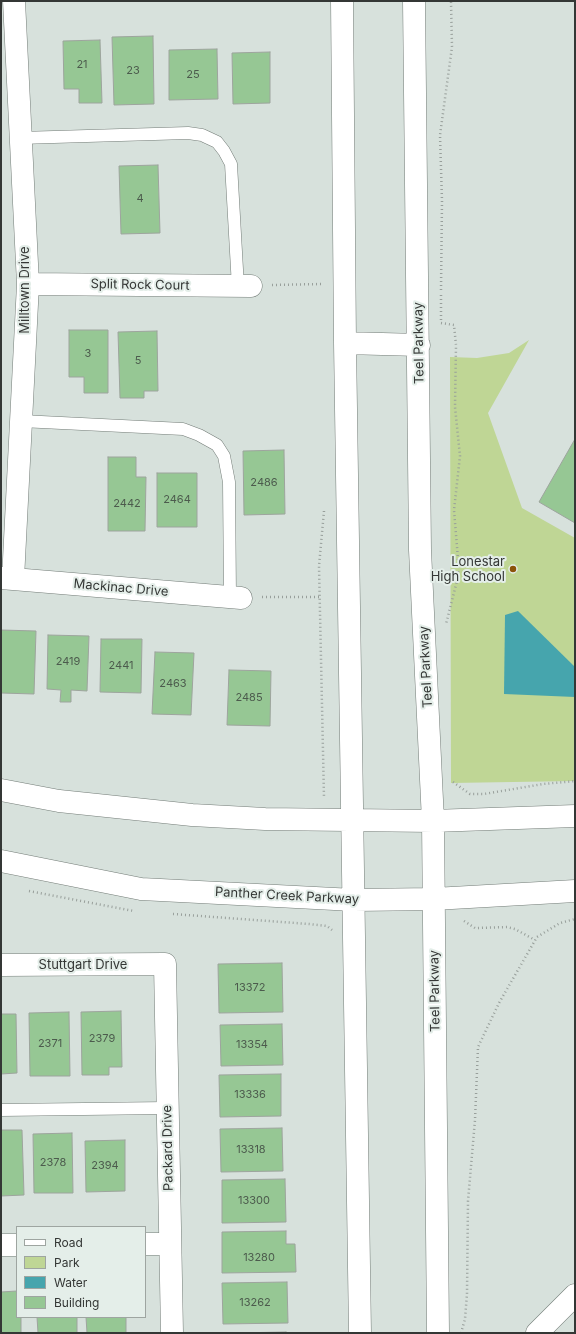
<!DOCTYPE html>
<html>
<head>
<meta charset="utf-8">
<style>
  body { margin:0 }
  #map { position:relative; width:576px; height:1334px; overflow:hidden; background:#d7e1dc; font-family:Inter,sans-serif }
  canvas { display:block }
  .frame { position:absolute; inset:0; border:2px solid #343735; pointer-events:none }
  .legend { position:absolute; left:16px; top:1226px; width:130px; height:92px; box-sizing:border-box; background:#e4eee9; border:1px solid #9ea5a1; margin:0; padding:5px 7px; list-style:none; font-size:12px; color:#343735 }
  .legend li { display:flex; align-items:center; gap:8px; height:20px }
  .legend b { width:20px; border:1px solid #9ea5a1 }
</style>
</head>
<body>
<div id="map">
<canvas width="576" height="1334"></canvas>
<div class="frame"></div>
<ul class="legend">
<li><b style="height:5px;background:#fff"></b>Road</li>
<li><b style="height:11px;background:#bfd695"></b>Park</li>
<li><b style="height:11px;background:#46a5ad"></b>Water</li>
<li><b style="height:11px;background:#96c794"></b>Building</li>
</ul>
</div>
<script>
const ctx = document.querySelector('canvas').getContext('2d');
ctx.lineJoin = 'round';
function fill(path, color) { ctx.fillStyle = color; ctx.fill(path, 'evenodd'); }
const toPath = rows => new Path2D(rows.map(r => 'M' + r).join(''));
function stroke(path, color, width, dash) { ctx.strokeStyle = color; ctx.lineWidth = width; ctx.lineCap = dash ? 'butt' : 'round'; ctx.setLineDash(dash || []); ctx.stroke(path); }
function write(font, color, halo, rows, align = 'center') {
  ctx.font = font + ' Inter,sans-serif'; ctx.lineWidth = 4; ctx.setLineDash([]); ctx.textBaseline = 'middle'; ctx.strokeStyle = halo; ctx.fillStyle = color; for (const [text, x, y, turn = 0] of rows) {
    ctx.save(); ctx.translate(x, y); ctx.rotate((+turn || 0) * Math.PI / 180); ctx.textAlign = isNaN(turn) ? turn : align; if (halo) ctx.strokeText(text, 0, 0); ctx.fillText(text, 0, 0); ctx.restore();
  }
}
const green = toPath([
  [529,340,488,413,522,508,575,538,575,781,451,783,450,357,477,358,509,353]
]);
const water = toPath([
  [518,611,575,667,575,697,504,694,505,615]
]);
const building = toPath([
  [153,36,154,104,114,105,112,37,153,36],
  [100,40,102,103,79,103,79,89,64,89,63,41,100,40],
  [217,49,218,99,169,100,169,50,217,49],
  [270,52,270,103,233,104,232,53,270,52],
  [158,165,160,233,121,234,119,166,158,165],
  [69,330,108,330,108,393,84,393,84,377,69,377,69,330],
  [157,331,158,391,144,391,144,398,120,398,118,332,157,331],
  [575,439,575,523,539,502,575,439],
  [284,450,285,514,244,515,243,451,284,450],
  [108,457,136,457,136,477,146,477,145,531,108,531,108,457],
  [157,473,197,473,197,527,157,527,157,473],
  [1,630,36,631,34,694,1,693,1,630],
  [48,635,89,636,87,691,71,690,71,702,60,702,61,690,47,689,48,635],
  [101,639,142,639,141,693,100,692,101,639],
  [155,652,194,653,191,715,152,714,155,652],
  [229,670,271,671,270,726,227,725,229,670],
  [282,963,283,1012,219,1013,218,964,282,963],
  [121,1011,122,1067,109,1067,109,1075,82,1075,81,1012,121,1011],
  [69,1012,70,1076,30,1076,29,1013,69,1012],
  [1,1014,16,1014,17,1073,1,1074,1,1014],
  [282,1024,283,1065,221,1066,220,1025,282,1024],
  [281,1074,281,1116,220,1117,219,1075,281,1074],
  [282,1128,283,1171,221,1172,220,1129,282,1128],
  [1,1130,22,1130,24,1195,1,1196,1,1130],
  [72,1133,73,1193,34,1193,33,1134,72,1133],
  [125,1140,125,1191,86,1192,85,1141,125,1140],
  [285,1179,286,1222,222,1223,222,1180,285,1179],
  [286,1231,286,1244,295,1244,296,1272,222,1273,222,1232,286,1231],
  [287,1282,288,1323,223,1324,222,1283,287,1282],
  [17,1291,17,1317,21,1317,21,1333,1,1333,1,1292,17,1291],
  [37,1317,77,1317,77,1333,38,1333,37,1317],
  [86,1317,126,1317,126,1333,87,1333,86,1317],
  [286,1332,286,1333,234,1333,286,1332]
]);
const path = toPath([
  [272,285,323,284],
  [441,290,442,201,440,135,452,47,451,1],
  [441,295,441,323,454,325,456,345,455,407,460,456,454,510,458,559,458,577,446,624],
  [324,511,319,566,324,798],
  [262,597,320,597],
  [453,782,470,794,484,794,543,784,575,781],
  [29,891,134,911],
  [173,914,309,924,327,926,332,930],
  [464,921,475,928,507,927,515,929,535,940],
  [461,1333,465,1319,467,1294,468,1201,475,1120,478,1047,499,1003,537,937,560,923,575,919]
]);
const service = toPath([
  [20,138,188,133,202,135,217,142,224,151,231,164,238,287],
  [21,421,183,429,199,435,217,445,224,456,229,482,230,597],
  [1,1110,167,1108]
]);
const minor = toPath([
  [28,284,251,286],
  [1,578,241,598],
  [13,579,28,284,14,1],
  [1,965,165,964,172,1333],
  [145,1244,170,1244],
  [1,1245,17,1245],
  [537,1333,575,1295]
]);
const secondary = toPath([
  [342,1,345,343,360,1333],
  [414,1,420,550,433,821,438,1333],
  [345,343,419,345],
  [1,790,59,801,192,815,265,819,433,821,575,816],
  [1,861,141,889,354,900,434,899,575,891]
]);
const markers = [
  [513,569,4,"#8b5309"]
];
const numberNames = [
  ["21",82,65],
  ["23",133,71],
  ["25",193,75],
  ["4",140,199],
  ["3",88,354],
  ["5",138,361],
  ["2486",264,483],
  ["2464",177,500],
  ["2442",127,504],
  ["2419",68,662],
  ["2441",121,666],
  ["2463",173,684],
  ["2485",249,698],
  ["13372",250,988],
  ["2379",102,1039],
  ["2371",50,1044],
  ["13354",252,1045],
  ["13336",250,1095],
  ["13318",251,1150],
  ["2378",53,1163],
  ["2394",105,1166],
  ["13300",254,1201],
  ["13280",259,1258],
  ["13262",255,1303]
];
const streetNames = [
  ["Split Rock Court",140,285,1],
  ["Milltown Drive",25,290,-90],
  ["Teel Parkway",419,343,-91],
  ["Mackinac Drive",121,588,5],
  ["Teel Parkway",426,667,-93],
  ["Panther Creek Parkway",287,896,3],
  ["Stuttgart Drive",83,965],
  ["Teel Parkway",435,991,-91],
  ["Packard Drive",168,1148,-91]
];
const poiNames = [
  ["Lonestar",505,562],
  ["High School",505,577]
];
fill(green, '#bfd695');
fill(water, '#46a5ad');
fill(building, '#96c794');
stroke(building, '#9da49d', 1);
stroke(service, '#737c77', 13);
stroke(minor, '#737c77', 23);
stroke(secondary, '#737c77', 23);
stroke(path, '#989f9b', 2.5, [1, 3]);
stroke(service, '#fff', 12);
stroke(minor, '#fff', 22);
stroke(secondary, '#fff', 22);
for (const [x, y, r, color] of markers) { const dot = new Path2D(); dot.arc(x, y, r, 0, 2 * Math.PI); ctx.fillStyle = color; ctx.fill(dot); stroke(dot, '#e4eee9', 1.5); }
write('11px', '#4c5b4d', null, numberNames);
write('13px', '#343735', '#e4eee9', streetNames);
write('13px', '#343735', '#e4eee9', poiNames, 'right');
</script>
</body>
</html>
